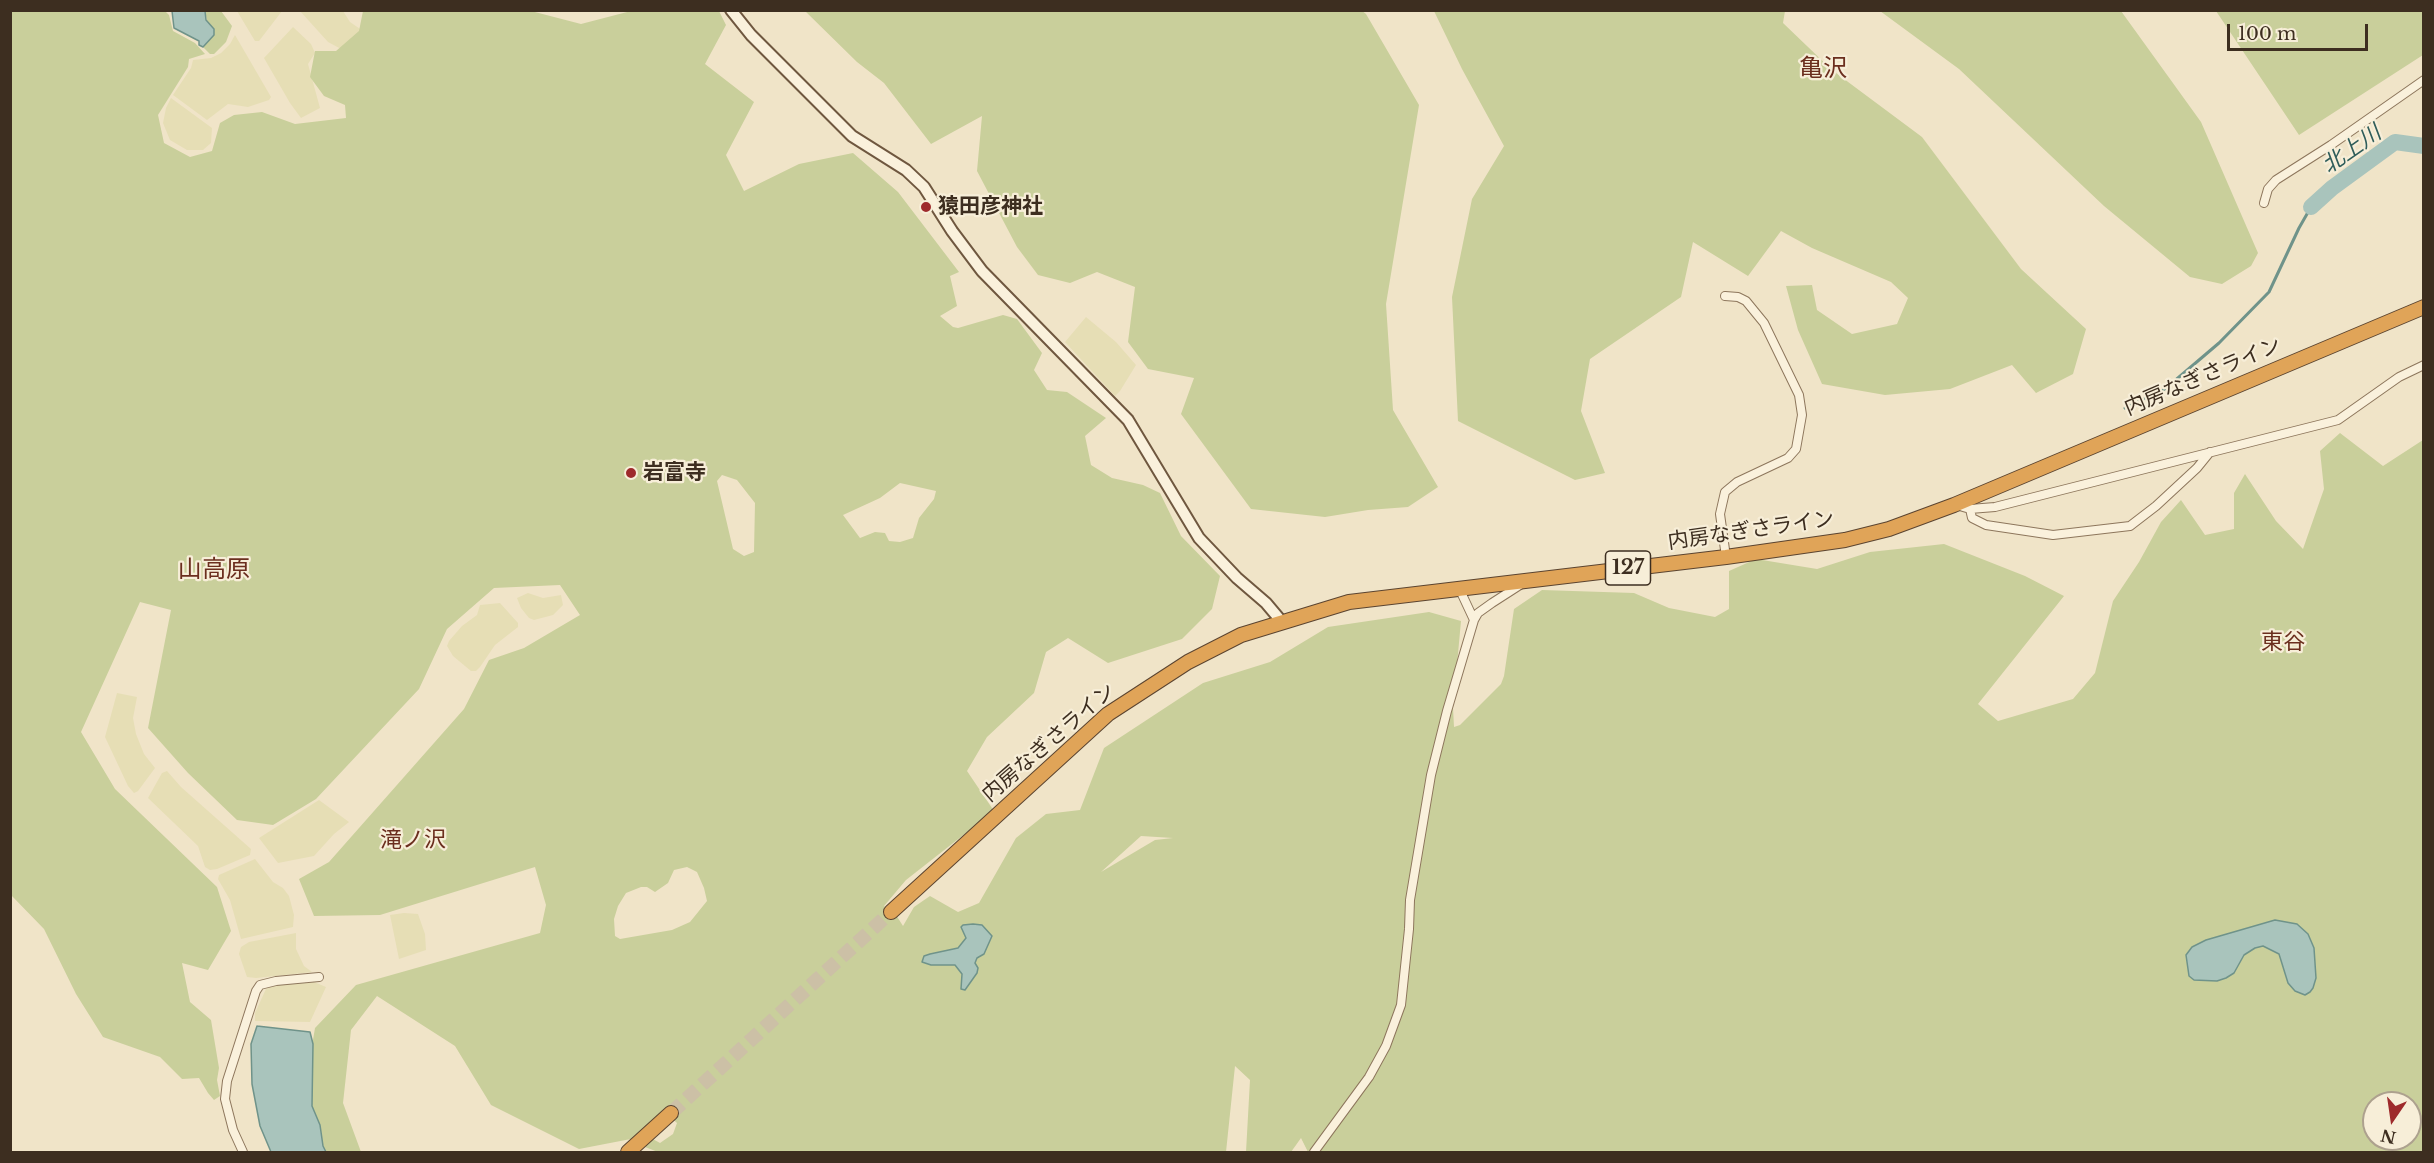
<!DOCTYPE html>
<html>
<head>
<meta charset="utf-8">
<style>
  body { margin:0 }
  #map { position:relative; width:2434px; height:1163px; overflow:hidden; background:#f0e4c8; font-family:"Libre Baskerville",serif }
  canvas { display:block }
  .frame { position:absolute; inset:0; border:12px solid #3d2e20; pointer-events:none }
  .north { position:absolute; left:2362px; top:1091px; width:60px; height:60px; box-sizing:border-box; background:#f7eed8; border:2px solid #ada18e; border-radius:50%; rotate:193deg; font-size:16px; font-weight:700; line-height:24px; text-align:center; color:#3d2e20 }
  .north::after { content:''; display:block; margin:auto; width:21px; height:27px; background:#9e2a2b; clip-path:polygon(50% 0,100% 100%,50% 72%,0 100%) }
  .scale { position:absolute; left:2227px; top:24px; width:141px; height:27px; box-sizing:border-box; border:3px solid #3d2e20; border-top:0; padding-left:8px; font-size:18px; line-height:21px; white-space:nowrap; color:#3d2e20; -webkit-text-stroke:4px #f7eed8; paint-order:stroke }
</style>
</head>
<body>
<div id="map">
<canvas width="2434" height="1163"></canvas>
<div class="frame"></div>
<div class="north">N</div>
<div class="scale">100 m</div>
</div>
<script>
const ctx = document.querySelector('canvas').getContext('2d');
ctx.lineJoin = 'round';
function fill(path, color) { ctx.fillStyle = color; ctx.fill(path, 'evenodd'); }
const toPath = rows => new Path2D(rows.map(r => 'M' + r).join(''));
function stroke(path, color, width, dash) { ctx.strokeStyle = color; ctx.lineWidth = width; ctx.lineCap = dash ? 'butt' : 'round'; ctx.setLineDash(dash || []); ctx.stroke(path); }
function write(font, color, halo, rows, align = 'center') {
  ctx.font = font + ' "Libre Baskerville","Noto Sans JP",serif'; ctx.lineWidth = 4.5; ctx.setLineDash([]); ctx.textBaseline = 'middle'; ctx.strokeStyle = halo; ctx.fillStyle = color; for (const [text, x, y, turn = 0] of rows) {
    ctx.save(); ctx.translate(x, y); ctx.rotate((+turn || 0) * Math.PI / 180); ctx.textAlign = isNaN(turn) ? turn : align; if (halo) ctx.strokeText(text, 0, 0); ctx.fillText(text, 0, 0); ctx.restore();
  }
}
const farmland = toPath([
  [237,11,282,11,259,41,255,41],
  [300,11,343,11,350,22,366,33,343,50,328,42],
  [293,27,311,44,315,53,308,64,320,108,301,118,290,103,264,58],
  [235,35,271,97,269,100,248,107,228,104,207,120,173,95,191,68,193,60,211,58,221,53,230,44],
  [171,98,212,128,211,143,203,150,187,150,170,140,163,123,166,108],
  [1086,317,1116,342,1136,365,1120,391,1115,396,1065,342],
  [528,593,543,598,561,595,563,605,553,615,534,620,529,618,521,608,517,598],
  [500,603,518,623,518,627,495,645,480,667,476,671,471,671,453,656,447,646,449,641,462,626,477,615,480,605],
  [117,693,137,697,133,718,136,734,144,754,155,768,138,791,134,793,128,786,105,737],
  [167,771,181,787,251,849,250,855,217,869,210,870,205,867,198,846,148,798,162,773],
  [319,800,349,822,334,834,314,856,278,863,259,838],
  [255,859,273,882,283,888,289,896,294,915,293,927,241,939,230,900,218,879,219,875],
  [404,913,418,914,425,934,426,950,399,959,390,915],
  [296,933,296,949,304,966,312,972,256,978,247,977,239,954,241,947,249,942],
  [314,982,326,987,310,1022,255,1021,255,1013,266,989,274,985]
]);
const green = toPath([
  [1361,10,1366,14,1419,105,1386,304,1393,410,1438,487,1408,507,1368,510,1325,517,1251,509,1181,414,1194,378,1148,369,1128,342,1135,287,1097,272,1070,283,1038,275,1017,247,977,171,982,116,931,144,884,83,857,62,805,11],
  [10,11,165,11,169,15,173,31,195,43,205,54,189,59,188,67,158,115,164,143,190,157,212,151,220,123,234,115,262,112,295,124,346,118,345,105,324,96,310,77,315,51,336,51,359,31,363,11,531,11,581,24,631,11,719,11,726,25,705,64,754,102,726,155,744,191,799,164,853,153,898,192,959,272,950,276,957,306,940,316,953,327,958,328,1003,315,1017,319,1042,353,1034,370,1047,390,1067,392,1106,418,1085,436,1091,465,1112,478,1143,485,1160,493,1181,536,1220,576,1212,609,1182,639,1108,663,1068,638,1046,652,1034,693,987,737,967,771,994,811,906,880,884,906,896,915,903,926,914,907,930,896,958,912,979,903,1016,838,1046,814,1080,810,1104,748,1203,683,1270,662,1328,627,1429,612,1461,621,1453,708,1454,727,1460,725,1501,684,1504,676,1514,609,1542,590,1634,593,1669,608,1715,617,1729,609,1729,571,1756,559,1817,569,1870,552,1944,544,2025,576,2064,596,1978,704,1998,721,2073,699,2095,673,2113,601,2139,562,2161,522,2181,500,2205,535,2234,529,2234,493,2245,474,2276,521,2303,549,2324,489,2320,451,2340,433,2383,466,2423,440,2423,1152,1308,1152,1301,1138,1291,1152,1246,1152,1250,1080,1235,1066,1226,1152,658,1152,645,1147,651,1138,660,1143,673,1134,677,1123,666,1113,636,1138,579,1149,491,1105,455,1046,377,996,351,1030,343,1103,361,1152,325,1152,304,1093,315,1028,356,985,540,933,546,905,535,867,380,915,314,916,299,879,329,862,464,709,489,660,524,648,580,615,560,585,494,588,447,629,419,689,316,799,273,825,237,820,188,773,148,728,171,610,140,602,81,732,115,789,217,887,231,931,208,970,182,963,190,1002,211,1020,219,1068,217,1080,220,1096,214,1100,208,1093,199,1078,182,1079,160,1057,103,1037,76,994,44,929,11,895],
  [722,475,737,480,755,503,754,552,744,556,733,549,717,481],
  [900,483,936,491,934,499,919,518,913,538,900,542,889,541,885,533,875,532,860,538,843,515,880,498],
  [1141,836,1173,838,1155,840,1101,872],
  [687,867,697,872,704,888,707,901,690,922,672,930,620,939,615,936,614,919,618,906,626,893,641,887,647,887,655,892,668,883,674,870],
  [964,933,980,957,977,958,967,988,961,989,962,974,955,965,945,964,930,954,958,948,964,943,966,937],
  [2374,1103,2410,1103,2410,1139,2374,1139],
  [205,11,221,11,232,26,226,42,214,54,210,54,203,47,214,30,208,25],
  [1434,11,1785,11,1783,23,1832,70,1922,137,2021,269,2086,329,2073,374,2036,393,2012,365,1950,389,1885,395,1822,384,1798,330,1786,286,1812,285,1817,310,1852,334,1897,324,1908,298,1891,282,1812,248,1781,231,1748,276,1693,242,1681,297,1590,359,1581,411,1605,473,1575,480,1458,421,1452,297,1472,199,1504,146,1462,69],
  [1880,11,2121,11,2201,122,2258,253,2251,266,2222,284,2190,277,2104,206,1959,69],
  [2216,11,2423,11,2423,55,2299,135]
]);
const water = toPath([
  [172,11,205,11,206,20,214,29,214,35,203,47,199,45,199,41,174,28,172,11],
  [2275,920,2297,924,2308,934,2314,948,2316,978,2313,988,2310,992,2305,995,2295,991,2288,983,2279,954,2263,946,2255,948,2244,955,2234,973,2226,978,2217,981,2194,980,2189,976,2186,955,2192,947,2206,940,2275,920],
  [973,924,982,925,992,936,984,954,977,958,975,963,978,968,977,973,965,990,961,989,962,974,955,965,931,965,922,962,924,956,930,954,958,948,966,938,961,927,963,925,973,924],
  [257,1026,310,1032,313,1044,312,1106,320,1125,323,1146,326,1152,271,1152,260,1126,252,1084,251,1044,257,1026]
]);
const stream = toPath([
  [2125,408,2165,389,2219,343,2269,292,2299,228,2311,207]
]);
const river = toPath([
  [2311,207,2332,188,2395,142,2424,146]
]);
const highwayTunnel = toPath([
  [671,1113,891,912]
]);
const street = toPath([
  [2264,203,2268,189,2276,180,2331,145,2424,80],
  [1725,296,1738,297,1746,301,1764,323,1799,395,1802,415,1796,449,1788,458,1737,482,1725,492,1720,514,1726,557],
  [1956,505,1970,509,1995,507,2338,420,2399,377,2424,365],
  [1970,509,1972,518,1986,525,2053,535,2130,526,2156,506,2197,468,2210,452],
  [1474,620,1478,613,1492,603,1520,585],
  [243,1152,233,1130,225,1099,227,1081,256,991,260,985,276,981,319,977],
  [1314,1152,1369,1077,1386,1046,1401,1005,1409,929,1410,900,1431,775,1447,711,1474,620,1459,588]
]);
const secondary = toPath([
  [731,10,751,35,852,136,906,170,924,187,952,231,982,271,1128,420,1199,538,1237,578,1266,603,1282,622]
]);
const highway = toPath([
  [891,912,1108,714,1188,662,1241,635,1349,602,1726,557,1845,540,1889,529,1954,505,2424,307],
  [628,1152,671,1113]
]);
const markers = [
  [926,207,6,"#9e2a2b"],
  [631,473,6,"#9e2a2b"]
];
const shields = [
  [1628,568,45]
];
const shieldNames = [
  ["127",1628,568]
];
const poiNames = [
  ["猿田彦神社",938,207],
  ["岩富寺",643,473]
];
const streetNames = [
  ["内房なぎさライン",2203,377,-23],
  ["内房なぎさライン",1751,531,-8],
  ["内房なぎさライン",1049,743,-41]
];
const waterNames = [
  ["北上川",2352,150,-35]
];
const neighbourhoodNames = [
  ["東谷",2283,643],
  ["滝ノ沢",413,841]
];
const quarterNames = [
  ["亀沢",1823,69],
  ["山高原",214,570]
];
fill(farmland, '#e6deb5');
fill(green, '#c9cf9b');
fill(water, '#a9c4bc');
stroke(water, '#6f938a', 1.5);
stroke(stream, '#6f938a', 3);
stroke(river, '#a9c4bc', 16);
stroke(highwayTunnel, '#ccc0a6', 14, [14, 7]);
stroke(street, '#8d765c', 10);
stroke(secondary, '#6f573f', 14);
stroke(highway, '#5b4430', 16);
stroke(street, '#faf1dc', 8);
stroke(secondary, '#faf1dc', 10);
stroke(highway, '#e0a458', 14);
for (const [x, y, r, color] of markers) { const dot = new Path2D(); dot.arc(x, y, r, 0, 2 * Math.PI); ctx.fillStyle = color; ctx.fill(dot); stroke(dot, '#f7eed8', 2); }
for (const [x, y, w] of shields) { const box = new Path2D(); box.roundRect(x - w / 2, y - 17, w, 34, 4.5); ctx.fillStyle = '#f7eed8'; ctx.fill(box); stroke(box, '#3d2e20', 1.5); }
write('bold 20px', '#3d2e20', null, shieldNames);
write('bold 21px', '#3d2e20', '#f7eed8', poiNames, 'left');
write('21px', '#3d2e20', '#f7eed8', streetNames);
write('italic 22px', '#2f5d5a', '#f7eed8', waterNames);
write('22px', '#6b2e1e', '#f7eed8', neighbourhoodNames);
write('24px', '#6b2e1e', '#f7eed8', quarterNames);
</script>
</body>
</html>
